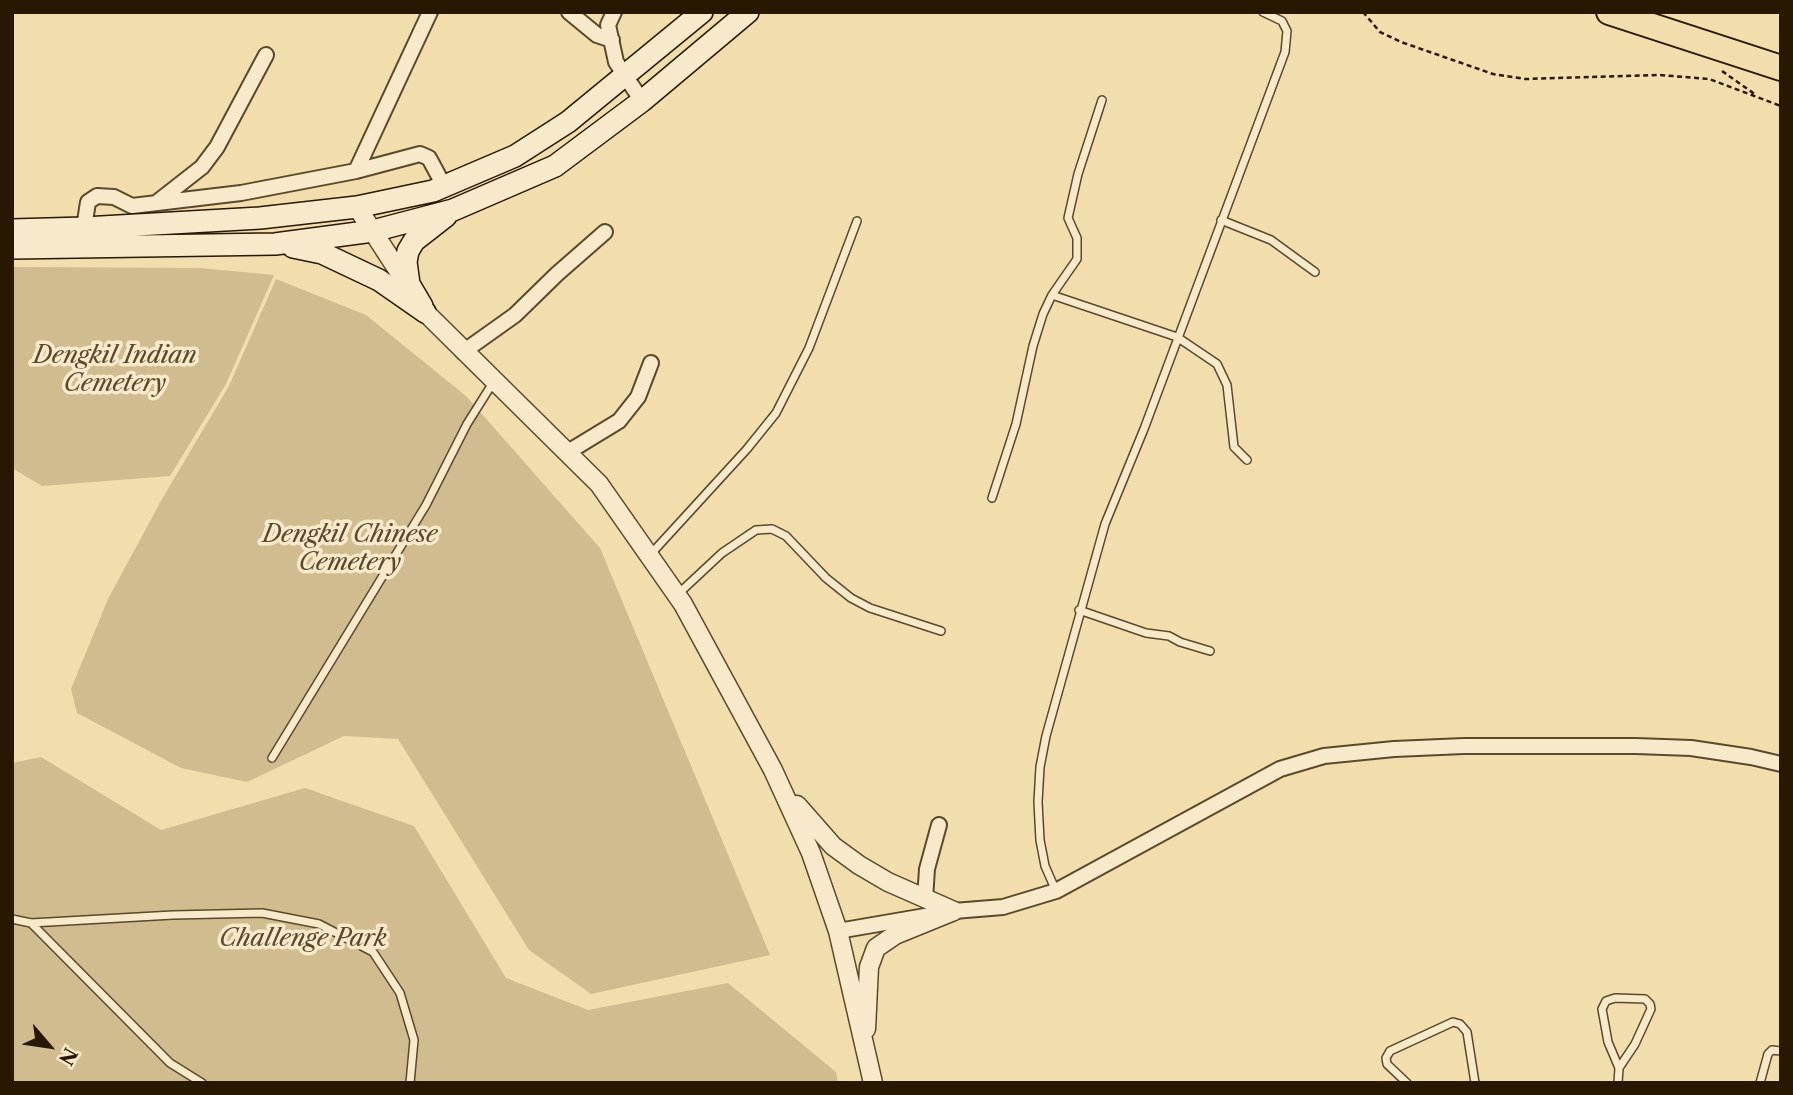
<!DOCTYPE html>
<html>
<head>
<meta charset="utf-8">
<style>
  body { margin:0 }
  #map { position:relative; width:1793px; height:1095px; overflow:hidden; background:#f2ddac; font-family:"Libre Caslon Text",serif }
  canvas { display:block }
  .frame { position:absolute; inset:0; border:14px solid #281800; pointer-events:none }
  .north { position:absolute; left:14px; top:1011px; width:70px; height:70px; -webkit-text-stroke:5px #f7e9c9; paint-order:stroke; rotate:119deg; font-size:19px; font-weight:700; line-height:28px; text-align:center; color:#281800 }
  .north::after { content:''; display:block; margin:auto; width:24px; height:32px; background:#281800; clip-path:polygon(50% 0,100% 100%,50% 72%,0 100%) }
</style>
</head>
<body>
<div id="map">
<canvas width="1793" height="1095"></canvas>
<div class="frame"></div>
<div class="north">N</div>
</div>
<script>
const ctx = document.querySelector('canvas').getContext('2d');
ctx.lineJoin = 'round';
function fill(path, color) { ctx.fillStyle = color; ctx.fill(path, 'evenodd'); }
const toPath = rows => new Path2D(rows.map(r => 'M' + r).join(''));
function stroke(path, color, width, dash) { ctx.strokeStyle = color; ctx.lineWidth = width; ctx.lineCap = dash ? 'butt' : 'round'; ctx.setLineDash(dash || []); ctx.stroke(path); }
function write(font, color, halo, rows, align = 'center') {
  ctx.font = font + ' "Libre Caslon Text",serif'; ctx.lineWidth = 7; ctx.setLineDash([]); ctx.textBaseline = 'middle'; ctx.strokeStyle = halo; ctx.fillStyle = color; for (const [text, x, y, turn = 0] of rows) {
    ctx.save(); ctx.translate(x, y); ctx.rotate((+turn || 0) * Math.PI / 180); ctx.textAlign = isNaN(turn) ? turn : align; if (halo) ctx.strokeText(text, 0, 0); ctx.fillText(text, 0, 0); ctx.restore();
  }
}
const green = toPath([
  [12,267,200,268,274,275,226,384,170,476,42,486,12,468],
  [276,279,366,315,466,396,600,548,770,955,591,994,529,950,398,739,344,736,247,782,181,768,77,713,71,689,108,599,162,499,229,386],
  [41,757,161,830,305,788,414,826,506,978,588,1010,728,983,836,1072,838,1083,12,1083,12,763]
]);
const path = toPath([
  [1363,12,1380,32,1401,42,1493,74,1525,79,1660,75,1709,79,1781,106],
  [1722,71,1756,95]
]);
const service = toPath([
  [1221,220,1271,240,1315,272],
  [1052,295,1177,337,1217,364,1227,385,1234,447,1247,460],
  [992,498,1016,424,1033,346,1043,314,1052,295,1077,259,1077,238,1068,218,1078,174,1102,100],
  [650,555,747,449,776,413,809,348,857,221],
  [677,595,722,553,756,530,772,529,786,536,826,578,851,598,870,608,941,631],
  [1079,610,1146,633,1169,636,1180,642,1210,651],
  [272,758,426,505,467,424,494,381],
  [1056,891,1045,866,1040,840,1038,802,1040,767,1046,736,1105,524,1144,429,1285,52,1287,31,1282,21,1263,12],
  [12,919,31,923,173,915,262,913,319,924,373,952,400,993,414,1040,410,1083],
  [31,923,170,1063,202,1083],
  [1407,1083,1387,1064,1386,1058,1390,1051,1453,1022,1460,1024,1467,1032,1475,1083],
  [1618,1083,1619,1068,1608,1042,1602,1009,1606,1001,1615,998,1645,999,1650,1004,1651,1009,1635,1044,1619,1068],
  [1760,1083,1768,1054,1772,1050,1781,1051]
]);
const minor = toPath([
  [569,12,597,35,612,40],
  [614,12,608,25,616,62,642,101],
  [356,171,430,12],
  [156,203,202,167,217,147,266,55],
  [84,228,88,202,97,196,114,197,132,206,241,193,356,171,420,154,429,158,444,186],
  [463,352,515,315,557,274,605,232],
  [568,452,619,421,638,397,651,363],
  [925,899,927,869,939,825],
  [838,931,954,911,1003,907,1056,891,1280,769,1324,756,1394,749,1464,746,1636,746,1691,748,1751,757,1781,764]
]);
const tertiary = toPath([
  [357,207,425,312,599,484,683,604,773,770,811,853,838,931,873,1083],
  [797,805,833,846,859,865,888,882,954,911],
  [866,1029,869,967,876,948,895,935,954,911]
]);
const secondary = toPath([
  [12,230,84,228,260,218,357,207,433,191,515,156,568,122,702,12],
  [293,247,322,253,379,280,425,312],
  [12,248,275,244,373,231,453,210,555,166,642,101,748,12],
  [422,306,409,284,406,262,408,251,414,241,446,216]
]);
const trunk = toPath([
  [1609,12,1781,68]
]);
const parkNames = [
  ["Dengkil Indian",115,356],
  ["Cemetery",115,384],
  ["Dengkil Chinese",350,535],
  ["Cemetery",350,563],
  ["Challenge Park",303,939]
];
fill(green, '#d0bc8f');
stroke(service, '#5a492b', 10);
stroke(minor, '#5a492b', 18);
stroke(tertiary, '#5a492b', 21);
stroke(secondary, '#281800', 24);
stroke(trunk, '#281800', 28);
stroke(path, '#281800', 2.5, [5, 3.5]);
stroke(service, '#f7e9c9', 7);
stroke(minor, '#f7e9c9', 14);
stroke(tertiary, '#f7e9c9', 18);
stroke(secondary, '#f7e9c9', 21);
stroke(trunk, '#f2ddac', 24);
write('italic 24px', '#5a492b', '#f7e9c9', parkNames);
</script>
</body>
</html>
